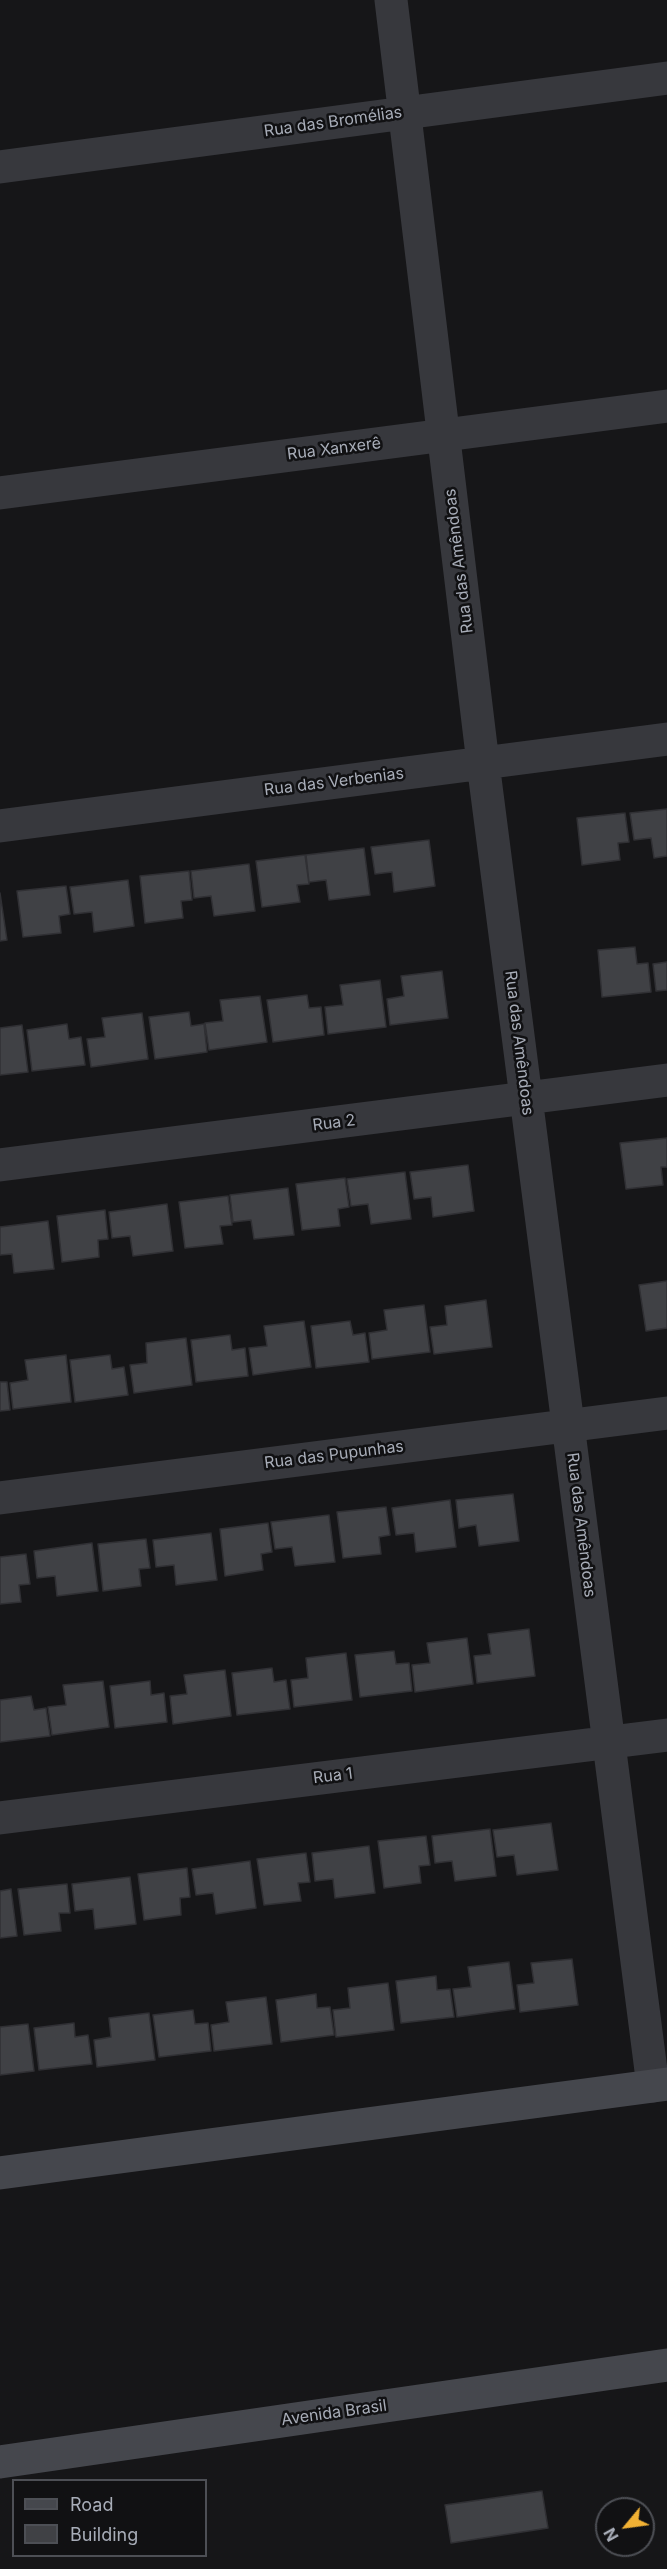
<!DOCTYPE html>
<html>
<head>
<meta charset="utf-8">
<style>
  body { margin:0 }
  #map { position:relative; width:667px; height:2569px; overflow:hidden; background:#161618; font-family:Inter,sans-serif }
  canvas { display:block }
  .legend { position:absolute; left:12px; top:2479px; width:195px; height:78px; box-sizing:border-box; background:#111113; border:2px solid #4d4f55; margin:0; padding:8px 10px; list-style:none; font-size:18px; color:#a8adb8 }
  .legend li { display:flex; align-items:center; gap:12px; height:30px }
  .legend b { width:30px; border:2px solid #4d4f55 }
  .north { position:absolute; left:595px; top:2497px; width:60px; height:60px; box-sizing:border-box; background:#111113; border:2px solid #4d4f55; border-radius:50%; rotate:241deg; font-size:16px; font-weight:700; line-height:24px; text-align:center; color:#a8adb8 }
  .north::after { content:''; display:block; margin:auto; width:21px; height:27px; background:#f2b134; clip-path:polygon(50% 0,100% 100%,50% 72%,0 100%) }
</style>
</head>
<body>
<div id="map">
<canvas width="667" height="2569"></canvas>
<ul class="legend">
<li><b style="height:8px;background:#45474d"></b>Road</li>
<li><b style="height:16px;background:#404145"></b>Building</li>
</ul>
<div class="north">N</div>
</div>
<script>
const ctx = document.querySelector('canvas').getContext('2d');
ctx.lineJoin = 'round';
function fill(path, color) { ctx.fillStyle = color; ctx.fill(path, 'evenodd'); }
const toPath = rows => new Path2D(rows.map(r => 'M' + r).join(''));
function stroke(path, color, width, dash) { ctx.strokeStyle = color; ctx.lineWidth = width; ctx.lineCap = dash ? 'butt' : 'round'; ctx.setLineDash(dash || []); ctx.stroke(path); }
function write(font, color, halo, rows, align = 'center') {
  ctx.font = font + ' Inter,sans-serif'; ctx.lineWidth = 5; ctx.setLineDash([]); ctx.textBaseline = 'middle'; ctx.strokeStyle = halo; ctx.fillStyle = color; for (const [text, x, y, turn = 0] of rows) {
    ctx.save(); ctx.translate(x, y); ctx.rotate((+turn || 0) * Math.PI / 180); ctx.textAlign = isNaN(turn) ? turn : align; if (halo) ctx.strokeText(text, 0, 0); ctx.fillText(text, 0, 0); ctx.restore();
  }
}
const building = toPath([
  [667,809,667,856,654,858,651,838,634,840,630,813,667,809],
  [625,813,629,842,618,843,620,860,582,865,577,818,625,813],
  [429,840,435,886,394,892,392,872,375,874,371,847,429,840],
  [364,848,370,895,329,900,326,880,309,882,306,855,364,848],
  [305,855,309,884,297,885,300,902,262,907,256,861,305,855],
  [249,864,255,911,214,916,211,896,194,898,191,871,249,864],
  [189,871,192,900,181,901,183,918,145,923,140,876,189,871],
  [128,880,134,926,94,932,92,912,74,914,70,887,128,880],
  [66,886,70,914,59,916,61,933,23,937,17,891,66,886],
  [0,893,7,940,0,941,0,893],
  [635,947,637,964,648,963,651,992,602,997,598,950,635,947],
  [667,962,667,990,656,991,653,964,667,962],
  [442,971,448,1018,390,1025,387,999,404,996,401,976,442,971],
  [380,980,386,1027,328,1034,325,1007,343,1005,340,985,380,980],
  [307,995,309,1008,321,1007,324,1035,273,1042,267,1000,307,995],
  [260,996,267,1042,209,1050,205,1023,223,1021,220,1000,260,996],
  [189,1012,191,1026,204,1024,207,1052,155,1059,149,1017,189,1012],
  [142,1013,148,1059,91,1067,87,1039,105,1037,102,1018,142,1013],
  [67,1024,69,1039,81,1037,85,1065,32,1071,27,1030,67,1024],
  [22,1025,28,1072,0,1075,0,1028,22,1025],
  [667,1138,667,1167,661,1167,663,1185,626,1189,620,1143,667,1138],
  [468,1165,474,1211,433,1217,431,1197,414,1199,410,1172,468,1165],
  [405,1172,411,1219,371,1224,368,1204,351,1206,347,1179,405,1172],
  [345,1178,349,1207,338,1209,340,1226,302,1230,296,1184,345,1178],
  [288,1188,294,1235,254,1239,251,1220,233,1222,230,1195,288,1188],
  [228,1196,232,1225,220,1226,223,1244,185,1248,179,1202,228,1196],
  [167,1204,173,1251,133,1256,130,1236,112,1238,109,1212,167,1204],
  [105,1210,108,1239,98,1240,99,1257,62,1262,57,1216,105,1210],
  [48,1221,54,1269,14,1273,12,1254,0,1255,0,1227,48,1221],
  [667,1281,667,1328,646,1331,639,1285,667,1281],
  [486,1300,492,1347,434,1354,430,1327,447,1325,445,1306,486,1300],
  [424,1305,430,1352,372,1359,369,1333,387,1330,384,1310,424,1305],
  [304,1321,311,1367,253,1375,249,1348,267,1346,264,1326,304,1321],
  [350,1321,353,1335,365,1333,369,1362,316,1368,311,1326,350,1321],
  [230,1335,232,1350,245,1348,248,1376,196,1382,191,1340,230,1335],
  [186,1338,192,1385,134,1393,130,1365,147,1363,146,1343,186,1338],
  [66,1355,71,1402,13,1409,10,1383,28,1380,25,1360,66,1355],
  [110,1355,112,1369,124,1367,128,1395,75,1402,70,1360,110,1355],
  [0,1382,7,1382,10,1410,0,1411,0,1382],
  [513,1494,519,1541,479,1546,476,1525,459,1528,456,1500,513,1494],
  [450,1500,456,1547,416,1552,414,1533,396,1535,392,1508,450,1500],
  [386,1507,390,1535,379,1537,381,1554,343,1558,337,1512,386,1507],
  [329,1515,335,1562,295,1566,292,1547,275,1549,271,1522,329,1515],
  [268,1523,272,1552,261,1554,263,1570,225,1576,220,1529,268,1523],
  [211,1533,217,1580,176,1585,174,1565,156,1567,153,1540,211,1533],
  [146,1539,150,1568,139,1569,141,1586,103,1591,98,1544,146,1539],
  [92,1543,98,1591,57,1596,55,1576,37,1578,34,1551,92,1543],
  [26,1554,30,1584,19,1585,21,1602,0,1604,0,1557,26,1554],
  [529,1629,535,1676,477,1683,474,1656,491,1654,488,1634,529,1629],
  [467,1638,473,1684,415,1692,412,1665,430,1663,427,1643,467,1638],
  [394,1651,396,1664,409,1663,412,1691,360,1697,355,1655,394,1651],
  [346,1653,352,1700,294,1707,291,1680,308,1678,306,1658,346,1653],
  [272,1668,274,1682,286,1680,290,1709,237,1715,232,1673,272,1668],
  [225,1670,231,1716,173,1724,170,1696,187,1694,184,1675,225,1670],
  [103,1681,109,1727,52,1735,48,1707,66,1705,63,1685,103,1681],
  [150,1681,151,1695,164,1693,167,1722,115,1728,110,1686,150,1681],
  [31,1696,34,1710,46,1708,50,1736,0,1742,0,1700,31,1696],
  [551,1823,558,1870,517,1875,514,1855,497,1857,493,1830,551,1823],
  [490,1829,496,1876,455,1881,452,1861,435,1863,432,1836,490,1829],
  [426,1836,430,1865,419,1866,421,1883,384,1888,378,1841,426,1836],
  [369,1846,375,1893,335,1898,333,1879,315,1881,312,1853,369,1846],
  [306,1853,310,1882,298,1883,301,1901,264,1905,257,1859,306,1853],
  [250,1861,256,1908,216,1914,213,1893,196,1895,192,1869,250,1861],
  [187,1868,190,1897,180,1898,181,1915,144,1920,138,1874,187,1868],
  [130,1877,136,1924,95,1929,93,1909,75,1911,72,1884,130,1877],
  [67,1884,70,1913,59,1913,61,1931,24,1935,18,1889,67,1884],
  [11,1889,17,1936,0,1938,0,1891,11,1889],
  [572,1959,578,2005,520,2012,517,1985,534,1983,531,1963,572,1959],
  [509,1962,515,2009,457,2017,453,1989,471,1987,468,1967,509,1962],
  [436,1976,437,1990,450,1989,454,2017,401,2023,396,1981,436,1976],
  [388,1983,394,2030,336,2037,333,2010,350,2008,348,1988,388,1983],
  [316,1994,317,2008,330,2007,334,2035,281,2042,276,2000,316,1994],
  [266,1997,272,2044,214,2051,211,2025,229,2022,226,2002,266,1997],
  [193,2010,195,2024,208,2023,211,2051,159,2057,153,2015,193,2010],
  [149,2013,155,2060,97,2067,94,2040,111,2037,109,2018,149,2013],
  [74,2023,75,2037,88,2035,92,2064,39,2070,34,2028,74,2023],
  [28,2024,34,2071,0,2075,0,2027,28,2024],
  [542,2491,548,2528,451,2543,445,2505,542,2491]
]);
const street = toPath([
  [391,0,483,763,653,2086],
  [0,167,667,78],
  [0,493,667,406],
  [0,826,667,739],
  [0,1165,667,1080],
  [0,1498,667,1413],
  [0,1818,667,1735]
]);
const secondary = toPath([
  [0,2173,667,2084],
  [0,2462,667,2365]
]);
const streetNames = [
  ["Rua das Bromélias",333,122,-8],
  ["Rua Xanxerê",334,449,-7],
  ["Rua das Amêndoas",459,561,-97],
  ["Rua das Verbenias",334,782,-7],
  ["Rua das Amêndoas",519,1043,83],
  ["Rua 2",334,1123,-7],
  ["Rua das Pupunhas",334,1455,-7],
  ["Rua das Amêndoas",581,1525,83],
  ["Rua 1",333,1776,-7],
  ["Avenida Brasil",334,2413,-8]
];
fill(building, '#404145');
stroke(building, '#303034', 1.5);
stroke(street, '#37383d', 33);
stroke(secondary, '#45474d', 33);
write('16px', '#a8adb8', '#111113', streetNames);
</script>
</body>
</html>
